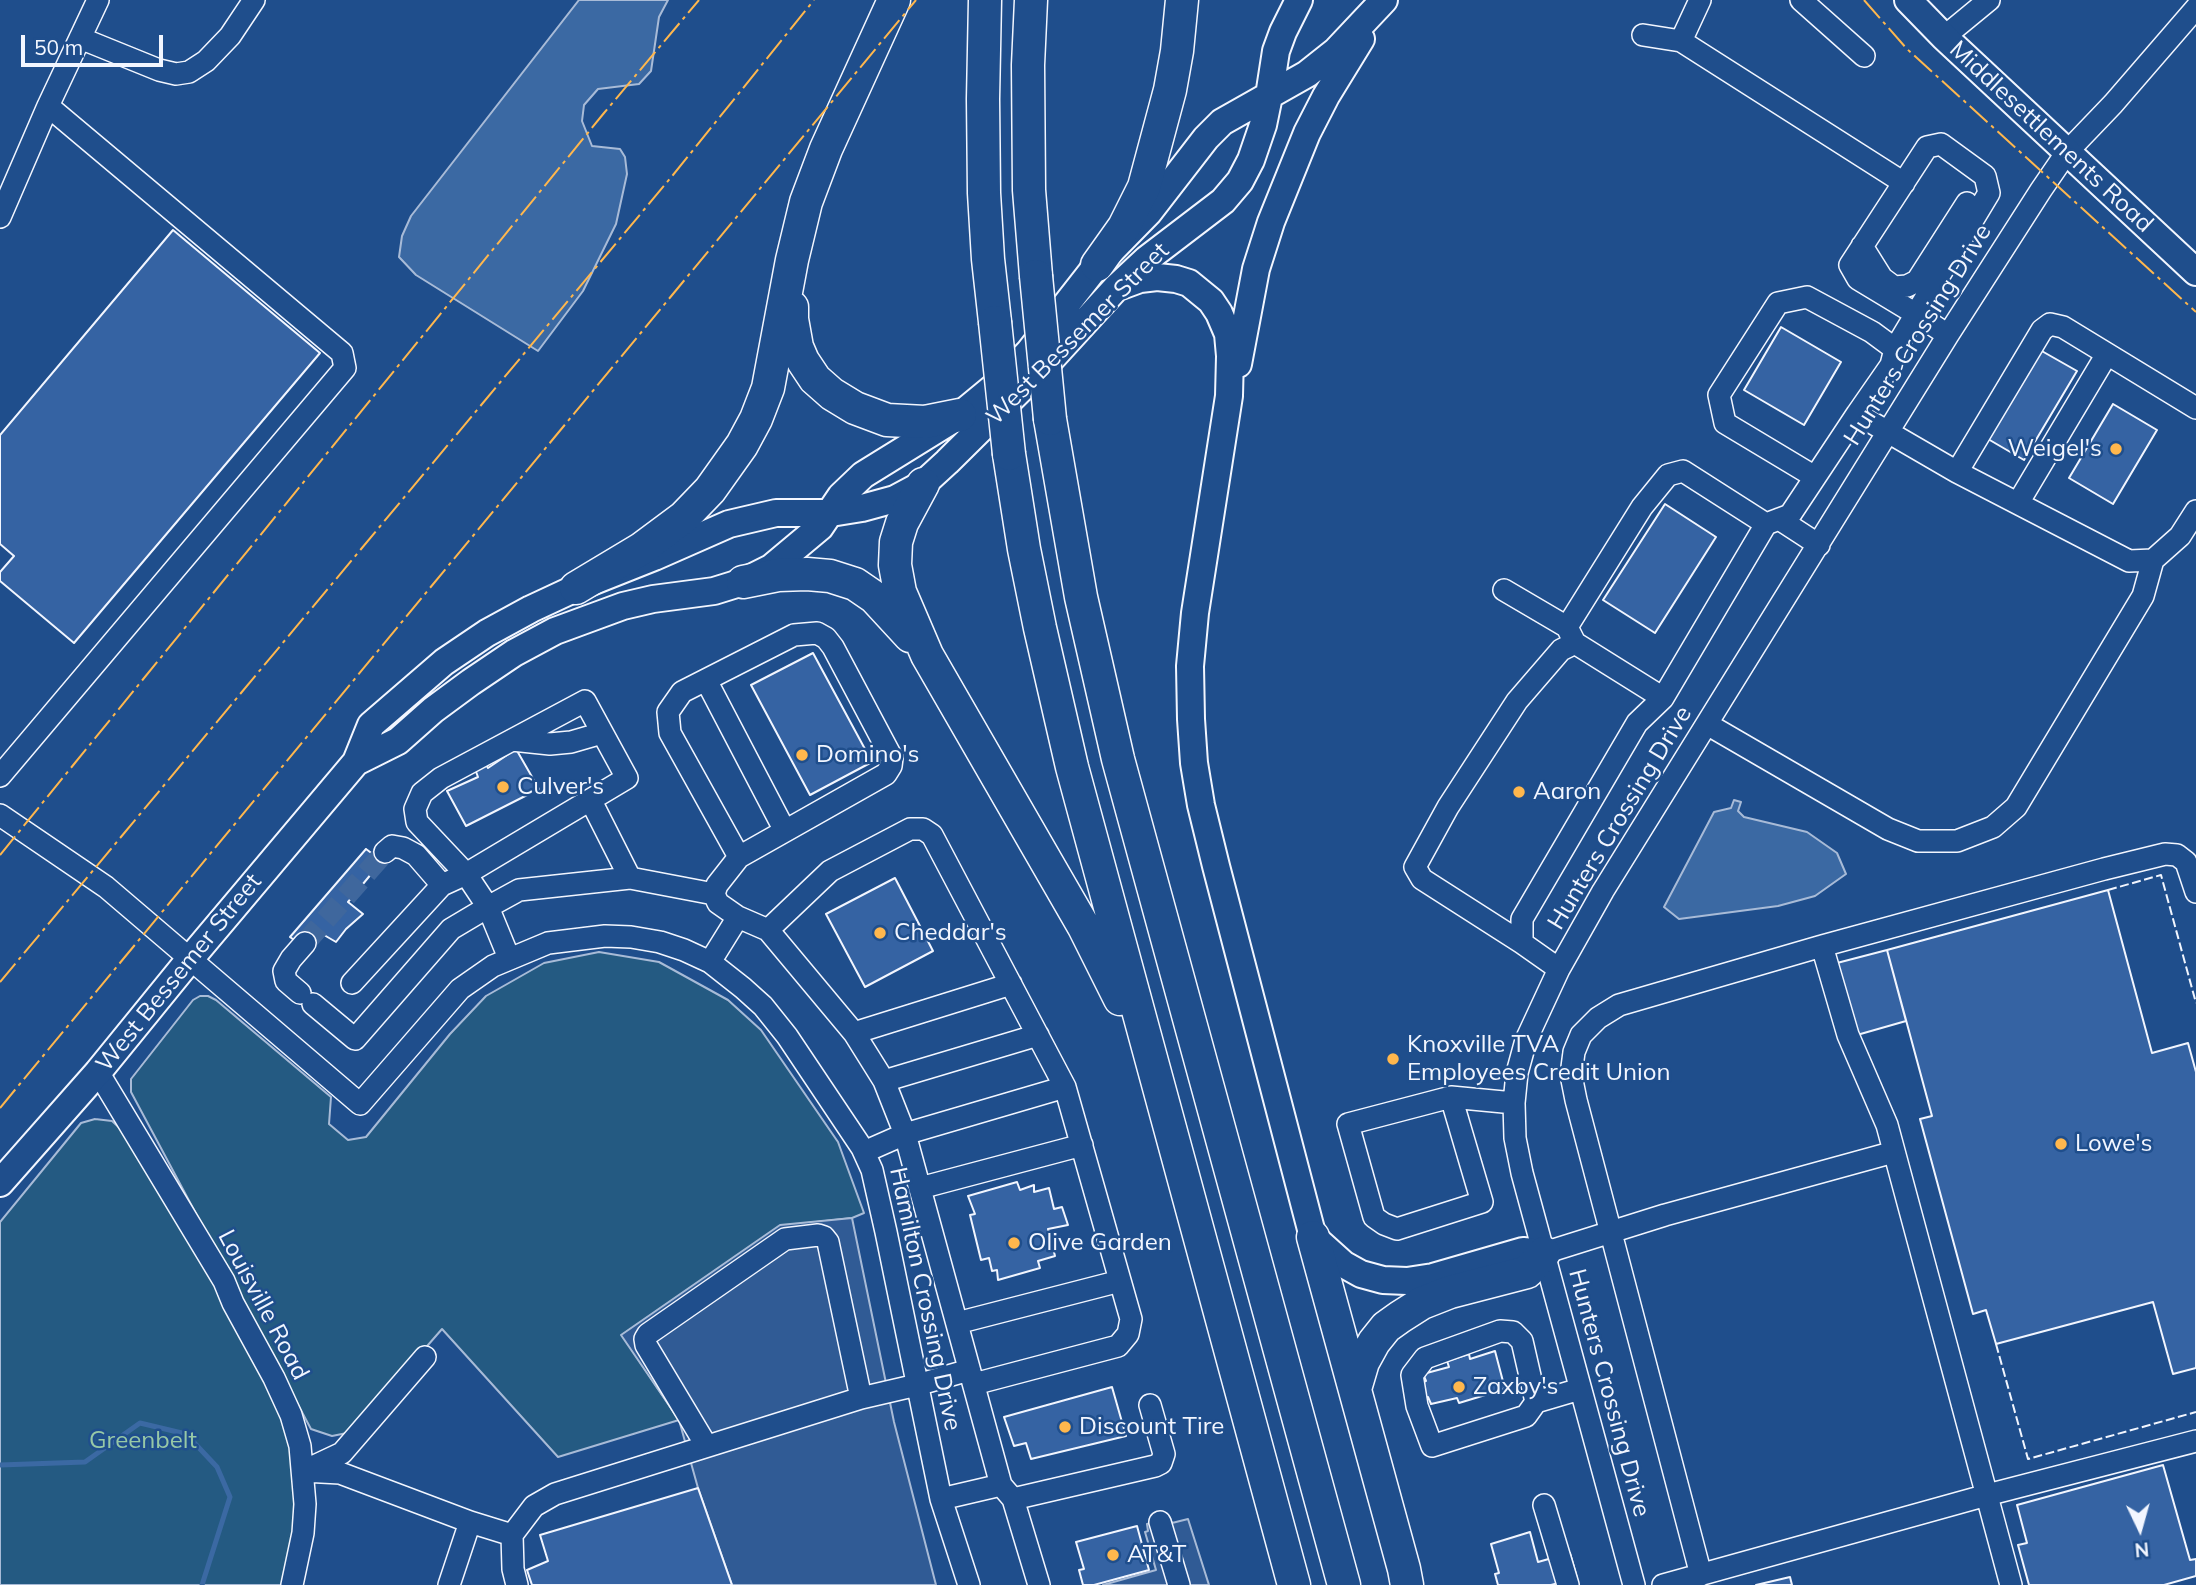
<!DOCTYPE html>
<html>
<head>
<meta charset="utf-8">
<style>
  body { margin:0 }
  #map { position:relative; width:2196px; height:1585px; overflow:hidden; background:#1f4e8c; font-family:Mulish,sans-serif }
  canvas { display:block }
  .north { position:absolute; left:2105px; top:1494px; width:70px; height:70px; -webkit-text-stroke:5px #1f4e8c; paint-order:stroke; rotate:175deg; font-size:19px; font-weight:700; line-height:28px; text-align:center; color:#f2f6ff }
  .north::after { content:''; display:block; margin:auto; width:24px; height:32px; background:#f2f6ff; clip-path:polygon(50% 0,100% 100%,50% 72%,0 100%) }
  .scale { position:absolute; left:21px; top:35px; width:142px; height:32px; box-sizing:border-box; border:4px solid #f2f6ff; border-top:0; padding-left:9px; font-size:21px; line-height:24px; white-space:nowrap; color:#f2f6ff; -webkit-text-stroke:5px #1f4e8c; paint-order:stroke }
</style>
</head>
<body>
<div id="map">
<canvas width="2196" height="1585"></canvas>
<div class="north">N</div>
<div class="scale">50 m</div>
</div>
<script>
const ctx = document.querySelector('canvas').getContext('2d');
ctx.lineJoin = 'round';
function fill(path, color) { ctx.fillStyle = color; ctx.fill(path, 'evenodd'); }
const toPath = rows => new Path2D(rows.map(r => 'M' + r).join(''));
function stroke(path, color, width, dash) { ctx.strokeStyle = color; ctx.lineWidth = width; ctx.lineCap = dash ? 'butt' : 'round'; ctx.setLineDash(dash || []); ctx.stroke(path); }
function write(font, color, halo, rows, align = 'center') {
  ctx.font = font + ' Mulish,sans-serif'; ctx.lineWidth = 5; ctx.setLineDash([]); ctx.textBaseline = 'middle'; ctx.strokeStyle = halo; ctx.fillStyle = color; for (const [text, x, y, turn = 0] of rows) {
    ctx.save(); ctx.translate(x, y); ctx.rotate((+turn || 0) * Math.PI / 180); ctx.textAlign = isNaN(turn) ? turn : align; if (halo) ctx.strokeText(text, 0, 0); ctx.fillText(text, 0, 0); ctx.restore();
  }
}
const green = toPath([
  [599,952,659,962,728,1000,761,1030,838,1142,864,1213,852,1218,780,1226,622,1335,679,1420,558,1457,442,1329,352,1432,332,1436,311,1429,131,1092,131,1079,193,1000,200,996,208,996,216,1000,331,1097,329,1124,348,1140,366,1137,450,1034,486,996,544,963,599,952],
  [95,1119,112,1121,125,1133,233,1303,294,1426,304,1490,290,1585,0,1585,0,1222,81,1123,95,1119]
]);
const parking = toPath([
  [852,1218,894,1422,936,1585,732,1585,698,1488,679,1420,621,1335,780,1225,852,1218],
  [1170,1518,1172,1523,1188,1519,1209,1585,1103,1585,1156,1570,1145,1532,1148,1531,1147,1524,1170,1518]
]);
const water = toPath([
  [579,0,668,0,659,17,651,71,639,84,598,89,584,105,582,121,592,146,620,149,625,157,627,174,616,224,583,291,538,351,416,275,399,257,402,236,411,216,579,0],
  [1734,800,1741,802,1738,811,1744,817,1807,832,1837,853,1846,874,1815,896,1778,906,1679,919,1664,907,1714,812,1731,808,1734,800]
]);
const stream = toPath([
  [0,1465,85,1462,140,1423,186,1434,217,1467,230,1497,202,1585]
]);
const building = toPath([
  [173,230,320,353,74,643,0,581,0,572,14,556,0,544,0,435,173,230],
  [1781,327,1841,362,1804,425,1744,390,1781,327],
  [2040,350,2077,371,2024,460,1988,439,2040,350],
  [2113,404,2157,430,2113,504,2069,478,2113,404],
  [1665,504,1716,537,1655,633,1603,600,1665,504],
  [813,653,872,762,810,795,751,685,813,653],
  [516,749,539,789,466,826,447,791,478,777,475,769,485,763,488,768,516,749],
  [366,849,382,861,348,902,363,914,346,929,336,942,324,935,310,949,306,949,290,937,366,849],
  [895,878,933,951,865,987,826,914,895,878],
  [2108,890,2152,1053,2188,1043,2196,1072,2196,1368,2173,1374,2153,1302,1996,1344,1986,1310,1973,1314,1920,1119,1932,1116,1887,950,2108,890],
  [1887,950,1906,1021,1857,1035,1837,963,1887,950],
  [1017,1182,1020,1190,1034,1185,1034,1192,1049,1188,1054,1209,1062,1207,1068,1225,1048,1229,1055,1256,1038,1261,1040,1268,998,1280,997,1270,992,1271,989,1258,981,1260,970,1215,975,1214,968,1196,1017,1182],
  [1495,1351,1505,1389,1459,1403,1457,1398,1431,1404,1428,1397,1424,1398,1420,1383,1426,1381,1423,1374,1449,1367,1447,1361,1469,1354,1470,1359,1495,1351],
  [1112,1387,1126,1436,1031,1459,1026,1443,1014,1446,1004,1417,1112,1387],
  [2163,1465,2190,1560,2196,1559,2196,1576,2164,1585,2029,1585,2018,1545,2027,1543,2017,1505,2163,1465],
  [698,1488,732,1585,532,1585,527,1570,548,1561,540,1535,698,1488],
  [1137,1526,1149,1570,1094,1585,1083,1585,1079,1570,1084,1569,1076,1542,1137,1526],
  [1530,1532,1538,1562,1570,1553,1577,1578,1551,1585,1498,1585,1495,1574,1499,1573,1491,1544,1530,1532],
  [1790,1577,1792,1585,1756,1585,1790,1577]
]);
const minorTunnel = toPath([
  [305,943,385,852]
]);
const minor = toPath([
  [1801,0,1864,56],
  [1643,35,1681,41,1904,183],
  [1944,37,1989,0],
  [80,38,159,70,176,74,189,72,206,61,230,36,254,0],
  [1681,41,1700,0],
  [0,217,48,106,98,0],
  [1862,246,1882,278,1894,287,1907,286,1917,281,1967,203],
  [1895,349,1916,314,1989,193,1985,176,1941,144,1927,147,1850,265,1858,279,1916,314,1948,335],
  [1957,472,2042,330,2050,324,2063,327,2196,408],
  [1815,477,1725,423,1719,395,1778,303,1807,297,1872,332,1895,349,1891,365,1857,414],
  [2018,503,2107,354],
  [1779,519,1819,545],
  [1504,590,1567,627,1575,643,1663,698],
  [1567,627,1642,507,1668,475,1683,471,1766,524],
  [706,680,785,831],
  [1707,724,1888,829,1918,841,1957,841,1993,827,2016,807,2143,596,2153,560],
  [512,740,550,744,571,742,602,733],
  [0,776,345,368,342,353,48,106],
  [591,801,630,878,714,894],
  [0,815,106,887,360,1104,460,989,493,966,548,943,605,936,631,937,660,942,684,950,710,962,743,988,763,1006,787,1036,862,1148,872,1170,886,1232,941,1499,969,1585],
  [385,852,392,846,403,848,416,855,442,885,466,874,627,778,585,701,441,778,422,793,415,809,417,822,466,874,488,907,509,958],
  [738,917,718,903,714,894,717,885,739,857,886,774,891,766,892,758,833,647,826,638,817,633,794,635,682,692,668,712,670,733,739,857],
  [1522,943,1422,879,1415,867,1448,807,1517,701,1561,650,1575,643],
  [1822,946,1848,1035,1887,1125,2011,1585],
  [710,962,738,917,768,930],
  [1559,969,1522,943,1522,919,1637,723,1663,698,1766,524,1790,515,1857,414,1957,472,2129,561,2153,560,2180,536,2196,511],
  [352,983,442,885],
  [300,993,286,981,284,971,291,959,305,943],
  [313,1004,355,1039,451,929,488,907,519,890,630,878],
  [854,1033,1011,984],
  [98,1072,224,1281,233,1303,274,1378,291,1415,300,1446,305,1504,303,1533,292,1585],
  [884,1081,1038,1035],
  [1451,1097,1482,1202,1397,1229,1384,1224,1374,1217,1348,1124,1451,1097,1514,1103],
  [864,1152,905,1134,1001,1485],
  [920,1188,1082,1145],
  [1544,1253,1665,1215,1894,1152],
  [957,1323,1120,1281],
  [974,1384,1118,1346,1128,1334,1131,1319,1065,1087,932,835,923,829,910,829,830,871,768,930,854,1033,884,1081,905,1134,1065,1087],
  [1536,1402,1522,1341,1513,1332,1500,1331,1425,1358,1412,1375,1417,1406,1432,1446,1526,1416,1536,1402,1580,1389],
  [706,1445,646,1345,645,1339,648,1334,785,1239,818,1235,824,1237,828,1242,861,1398],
  [308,1469,342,1453,425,1357],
  [303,1471,340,1473,470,1522,512,1535],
  [941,1499,1001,1485,1013,1499,1039,1585],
  [1013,1499,1155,1466,1161,1463,1164,1454,1150,1405],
  [1544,1505,1568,1585],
  [1160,1522,1179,1585],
  [1701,1575,1576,1100,1571,1075,1574,1052,1581,1035,1598,1018,1619,1005,1822,946,2104,869,2165,854,2177,855,2186,862,2196,892],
  [449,1585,470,1522],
  [517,1585,513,1569,512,1535,534,1506,555,1494,861,1398,917,1385,969,1370],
  [1634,1585,1522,1173,1515,1138,1514,1103,1517,1073,1526,1040,1559,969,1603,891,1948,335,2041,190,2067,152,2113,104,2196,8],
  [1663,1585,1987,1495,2196,1441]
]);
const major = toPath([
  [1908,0,1944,37,2196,272],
  [1121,286,1140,279,1157,277,1176,279,1189,283,1211,301,1219,313,1228,334,1230,356,1229,396,1195,613,1190,666,1191,719,1194,763,1201,805,1216,866,1313,1237,1343,1264,1361,1274,1383,1280,1407,1281,1433,1277,1523,1251,1544,1253],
  [1238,364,1256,269,1271,222,1307,133,1326,96,1361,39],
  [356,762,398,741,433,710,471,682,514,653,555,631,623,606,653,599,714,591,743,582,771,568,820,527,841,496,863,475,960,415,1000,382,1029,352,1097,265,1148,213,1206,138,1222,122,1307,74,1336,51,1384,0],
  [0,1183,98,1072,190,959,356,762,371,725,444,662,487,633,531,609,576,588,654,557,729,524,776,513,831,513,862,508,895,499,923,484,947,462,1052,358,1116,288,1147,259,1223,201,1240,181,1251,160,1263,125,1269,96,1276,51,1283,32,1299,0]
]);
const highway = toPath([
  [985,0,983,99,984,193,988,259,995,322],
  [1031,0,1028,65,1029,190,1036,276],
  [1097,265,1124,227,1144,187,1170,90,1177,51,1182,0],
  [792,307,792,319,797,347,803,361,815,379,832,394,855,408,887,420,925,422,960,415],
  [1050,419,1081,597,1118,759,1344,1585],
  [1009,454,1024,549,1040,628,1072,767,1294,1585],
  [923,484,902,523,896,542,895,565,900,592,927,655,1084,927,1120,999],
  [743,582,778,575,807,574,830,576,855,584,874,597,910,636],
  [576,588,641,549,684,517,710,490,742,445,756,419,768,388,792,260,806,202,826,149,894,0],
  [1313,1237,1404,1569,1407,1585],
  [1355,1389,1363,1362,1374,1342,1386,1327,1400,1317,1422,1303,1450,1292,1527,1272,1544,1253]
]);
const highwayBridge = toPath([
  [1036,276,1050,419],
  [995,322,1009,454]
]);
const fence = toPath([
  [2108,890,2161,875,2196,1003],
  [1996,1344,2028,1459,2196,1412]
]);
const power = toPath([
  [1864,0,1907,49,2196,312],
  [0,855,604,113,699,0],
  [0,982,673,175,814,0],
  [0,1108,916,0]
]);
const markers = [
  [2116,449,7,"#ffb74d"],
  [802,755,7,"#ffb74d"],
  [503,787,7,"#ffb74d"],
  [1519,792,7,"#ffb74d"],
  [880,933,7,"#ffb74d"],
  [1393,1059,7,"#ffb74d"],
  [2061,1144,7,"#ffb74d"],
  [1014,1243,7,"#ffb74d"],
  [1459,1387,7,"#ffb74d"],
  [1065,1427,7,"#ffb74d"],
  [1113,1555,7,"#ffb74d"]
];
const streetNames = [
  ["Middlesettlements Road",2051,137,43],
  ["West Bessemer Street",1078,334,-45],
  ["Hunters Crossing Drive",1918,335,-58],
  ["Hunters Crossing Drive",1620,818,-59],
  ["West Bessemer Street",179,973,-51],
  ["Hamilton Crossing Drive",925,1299,78],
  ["Louisville Road",263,1305,62],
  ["Hunters Crossing Drive",1609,1393,75]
];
const poiNames = [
  ["Weigel's",2102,449,"right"],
  ["Domino's",816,755],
  ["Culver's",517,787],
  ["Aaron",1533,792],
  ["Cheddar's",894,933],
  ["Knoxville TVA",1407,1045],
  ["Employees Credit Union",1407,1073],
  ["Lowe's",2075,1144],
  ["Olive Garden",1028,1243],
  ["Zaxby's",1473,1387],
  ["Discount Tire",1079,1427],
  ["AT&T",1127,1555]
];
const parkNames = [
  ["Greenbelt",143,1441]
];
fill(green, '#245a82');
stroke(green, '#a8bbd7', 2);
fill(parking, '#305b95');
stroke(parking, '#a8bbd7', 2);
fill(water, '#3b69a3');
stroke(water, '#a8bbd7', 2);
stroke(stream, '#3b69a3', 5);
fill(building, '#3563a3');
stroke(building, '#f2f6ff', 2);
stroke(minorTunnel, '#3f679d', 21, [21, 10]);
stroke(minor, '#f2f6ff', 24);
stroke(major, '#f2f6ff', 30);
stroke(highway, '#f2f6ff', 35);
stroke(minor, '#1f4e8c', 21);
stroke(major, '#1f4e8c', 26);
stroke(highway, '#1f4e8c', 32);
stroke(highwayBridge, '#f2f6ff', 35, []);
stroke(highwayBridge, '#1f4e8c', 32);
stroke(fence, '#f2f6ff', 2, [9, 3.5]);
stroke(power, '#ffb74d', 2, [24, 5, 3.5, 5]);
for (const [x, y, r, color] of markers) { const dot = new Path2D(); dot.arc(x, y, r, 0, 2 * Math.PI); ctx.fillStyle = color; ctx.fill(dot); stroke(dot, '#1f4e8c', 2.5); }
write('24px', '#f2f6ff', '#1f4e8c', streetNames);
write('24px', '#f2f6ff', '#1f4e8c', poiNames, 'left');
write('24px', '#97c8a6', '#1f4e8c', parkNames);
</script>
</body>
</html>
